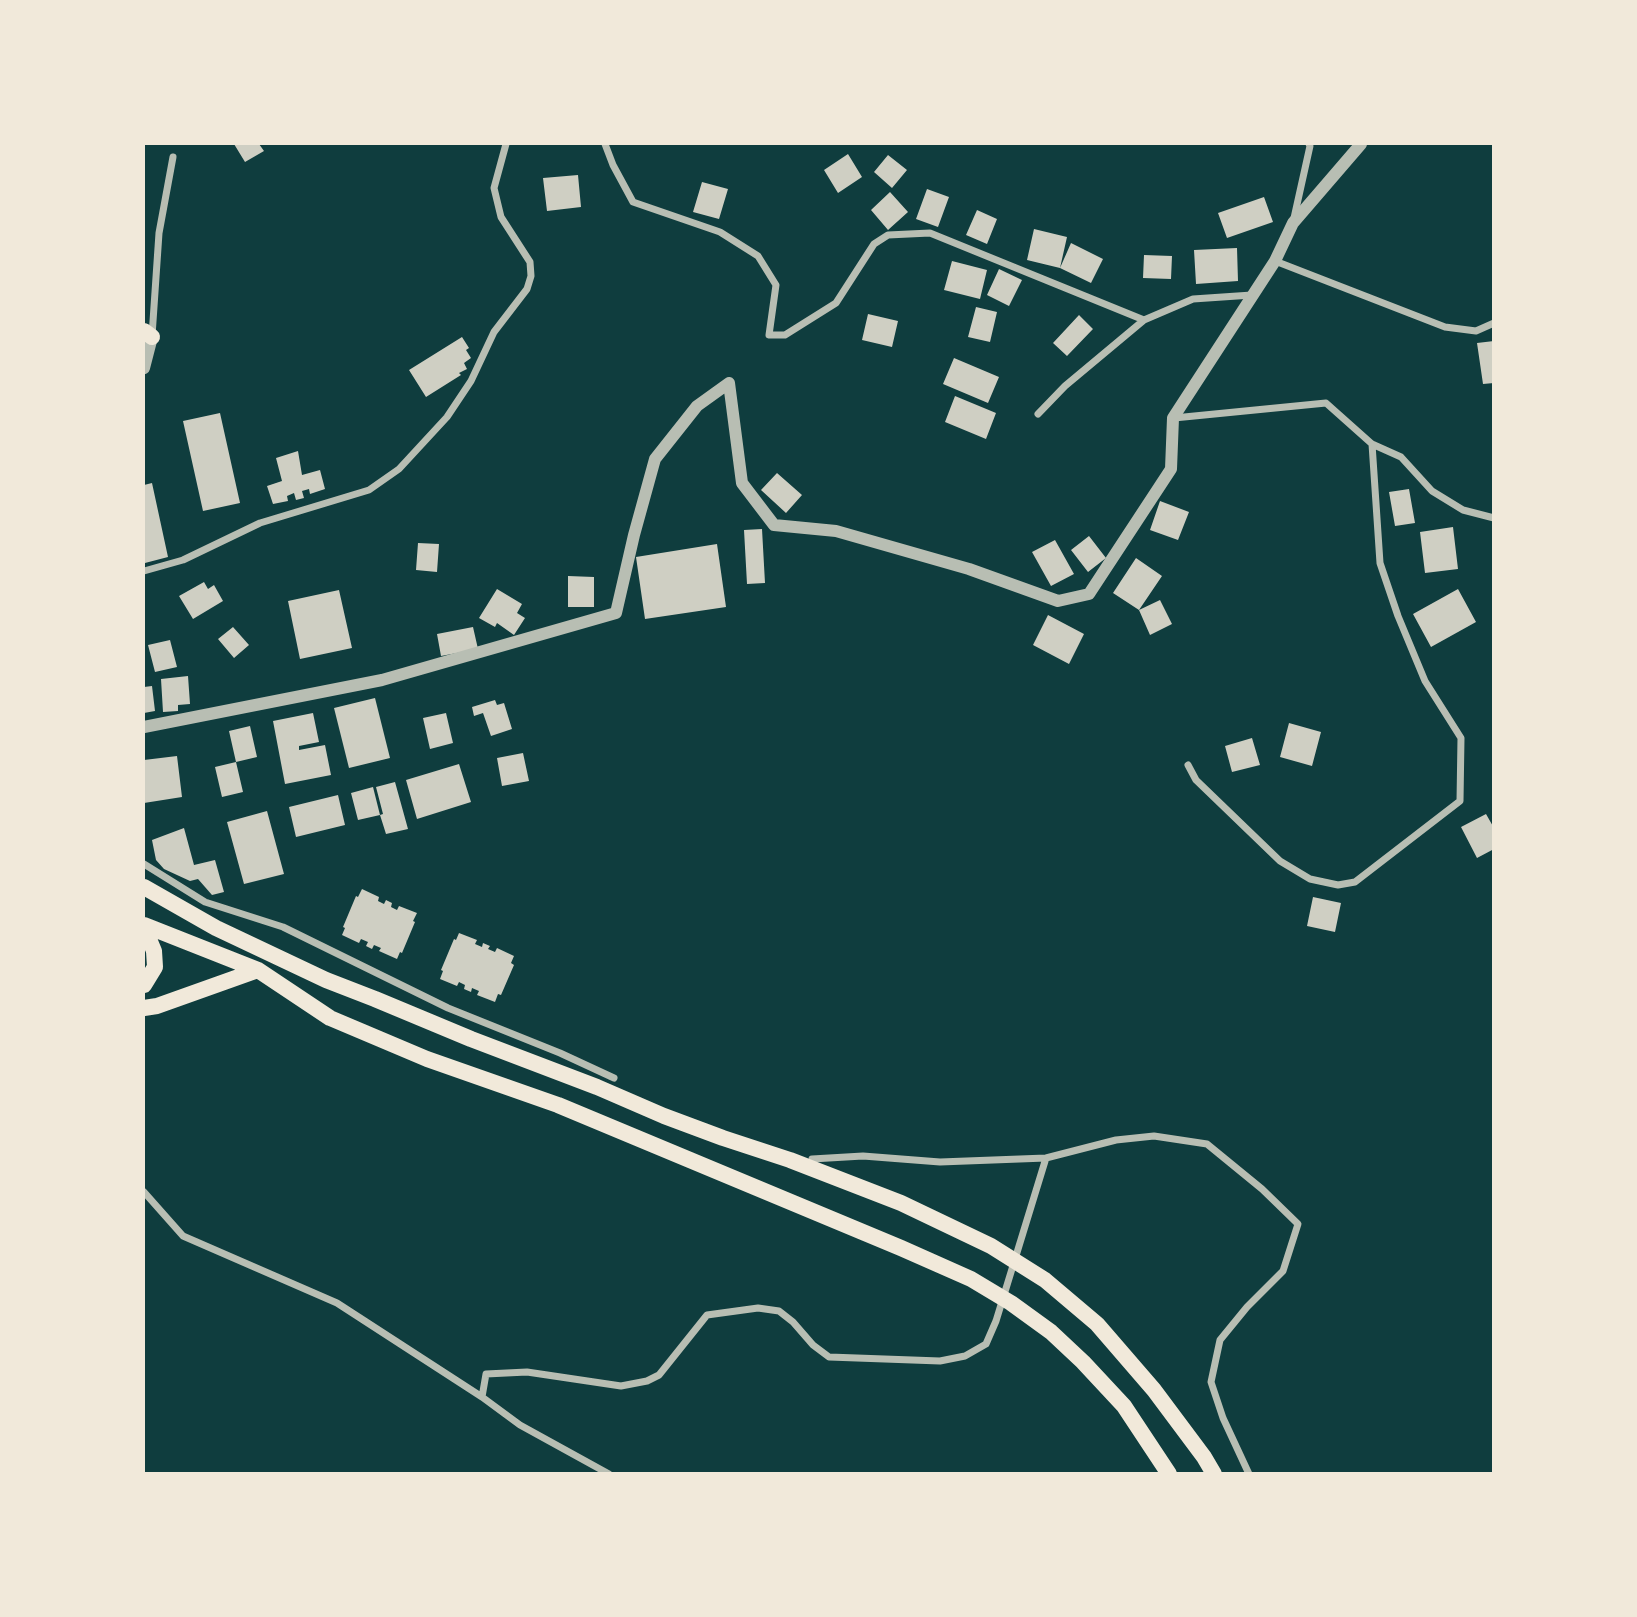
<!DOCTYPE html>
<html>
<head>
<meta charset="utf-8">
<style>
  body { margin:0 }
  #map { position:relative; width:1637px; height:1617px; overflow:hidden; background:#0f3d3e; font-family:Bitter,serif }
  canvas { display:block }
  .frame { position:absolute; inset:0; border:145px solid #f1e9da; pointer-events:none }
</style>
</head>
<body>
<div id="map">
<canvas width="1637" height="1617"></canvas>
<div class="frame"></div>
</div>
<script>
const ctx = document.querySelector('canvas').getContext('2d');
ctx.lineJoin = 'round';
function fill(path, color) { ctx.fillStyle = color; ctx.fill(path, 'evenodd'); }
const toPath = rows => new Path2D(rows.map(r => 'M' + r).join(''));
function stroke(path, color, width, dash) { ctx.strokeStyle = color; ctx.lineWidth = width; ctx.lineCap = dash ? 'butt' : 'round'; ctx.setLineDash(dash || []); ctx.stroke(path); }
const building = toPath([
  [234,144,259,144,264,151,245,162],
  [848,154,862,177,838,193,824,170],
  [888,155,907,170,892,188,874,172],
  [578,175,581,207,547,211,543,178],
  [702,182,728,189,719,219,693,212],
  [927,189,949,197,938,227,916,219],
  [890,192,908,212,888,230,871,210],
  [1264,197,1273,222,1227,238,1218,213],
  [977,210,997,219,987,244,966,235],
  [1034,229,1067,237,1060,268,1027,260],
  [1071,243,1103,259,1091,283,1060,268],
  [1237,248,1238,281,1196,284,1194,250],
  [1144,255,1172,256,1171,279,1143,278],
  [952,261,987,270,980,299,944,290],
  [999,269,1022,280,1009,306,987,295],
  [976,307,997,312,990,342,968,337],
  [868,314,898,321,892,347,862,340],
  [1079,315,1093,329,1067,356,1053,343],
  [462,337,469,348,466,350,471,358,464,363,467,369,459,373,461,375,426,397,409,370],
  [1494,341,1494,383,1483,384,1477,343],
  [954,358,999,377,988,403,943,384],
  [955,396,996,413,986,439,945,422],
  [220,413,240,503,203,511,183,421],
  [298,451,302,475,320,470,325,489,310,494,309,489,302,491,304,498,296,500,294,493,287,496,288,501,273,504,267,486,282,481,276,458],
  [777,473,802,495,786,513,761,490],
  [152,483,168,557,145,563,144,556,144,485],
  [1409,489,1415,523,1395,526,1389,492],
  [1160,501,1189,512,1178,540,1150,530],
  [1453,527,1458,569,1425,573,1420,532],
  [762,529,765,583,747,584,744,530],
  [1089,536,1106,558,1088,572,1071,550],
  [1055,540,1074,574,1051,586,1032,552],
  [418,543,439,544,437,572,416,570],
  [717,544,726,607,645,619,636,557],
  [1136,558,1162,576,1139,610,1160,600,1172,624,1150,635,1139,610,1113,593],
  [568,576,594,577,594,607,568,607],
  [204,582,208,589,214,585,223,601,193,619,179,596],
  [497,589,522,604,517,613,525,618,514,635,497,623,495,627,479,618],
  [1458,589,1476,622,1431,647,1413,614],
  [339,590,352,648,300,659,288,601],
  [1048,615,1084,634,1069,664,1033,645],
  [233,627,249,645,234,658,218,639],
  [473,627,478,649,441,656,437,634],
  [170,640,177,667,155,672,148,645],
  [188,676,190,704,178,705,178,711,163,712,161,679],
  [152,686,155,711,144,713,144,687],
  [375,698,390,758,349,768,334,708],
  [495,700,497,705,504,703,512,729,491,736,483,713,474,716,472,707],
  [313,713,319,742,299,746,299,750,325,745,331,775,285,784,273,721],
  [446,713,453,743,430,749,423,718],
  [1289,723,1321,732,1312,766,1280,757],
  [250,726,257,757,236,762,229,731],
  [1252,738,1260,765,1232,772,1225,746],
  [523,753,529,781,502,786,497,758],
  [177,756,182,797,144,803,144,760],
  [236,762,243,792,222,797,215,767],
  [459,764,471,802,417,819,406,780],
  [395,782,408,829,386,834,380,815,383,814,376,787],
  [373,787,380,815,358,820,351,793],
  [338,795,345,825,296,837,289,807],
  [267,811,284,874,244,884,227,822],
  [1486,814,1494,828,1494,849,1477,858,1461,827],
  [184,828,194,865,215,860,224,892,212,895,198,879,190,881,164,869,156,860,152,840],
  [362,889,379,897,378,901,384,904,386,900,392,903,391,907,397,910,399,906,417,913,413,921,415,922,402,953,400,952,397,959,379,951,381,948,374,945,372,949,366,946,368,942,361,939,359,943,342,935,345,928,343,927,356,896,358,897],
  [1313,897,1341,903,1335,932,1307,926],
  [459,933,477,940,475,944,482,947,483,943,490,946,488,949,495,952,497,948,514,956,511,963,514,965,501,995,498,994,495,1002,477,995,479,991,472,988,471,992,464,989,465,985,459,982,457,986,440,979,443,971,441,970,454,939,456,940]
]);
const minor = toPath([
  [605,144,613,165,633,202,720,232,758,256,776,285,769,335,785,335,836,303,874,244,888,235,930,233,1144,320],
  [1294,218,1310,146,1309,144],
  [1275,261,1445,327,1476,331,1494,323],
  [152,336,159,233,173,157],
  [1038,414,1065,386,1144,320,1193,299,1252,295],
  [1174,418,1326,403,1372,444,1401,457,1432,491,1463,510,1494,518],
  [144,571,183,560,260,523,369,490,399,469,447,417,471,381,494,332,527,289,531,276,530,262,501,217,494,188,506,144],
  [1188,765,1196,780,1280,861,1310,879,1338,885,1355,882,1460,801,1461,738,1425,681,1398,616,1380,563,1372,444],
  [144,864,205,902,283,927,448,1008,560,1053,614,1078],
  [812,1159,863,1156,940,1162,1046,1158,1116,1140,1154,1136,1207,1144,1262,1189,1298,1224,1283,1271,1247,1307,1220,1340,1211,1382,1223,1418,1249,1474],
  [144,1192,183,1236,337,1303,482,1397],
  [609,1474,520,1425,482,1397,486,1374,527,1372,621,1386,647,1381,659,1375,707,1315,758,1308,779,1311,793,1322,813,1345,829,1357,940,1361,965,1356,986,1344,996,1321,1046,1158]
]);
const tertiary = toPath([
  [144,368,152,337],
  [144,727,382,680,616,613,634,535,655,459,697,406,729,383,742,483,774,525,836,531,969,569,1058,601,1089,594,1171,469,1173,418,1275,261,1293,223,1361,144]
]);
const primary = toPath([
  [144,331,152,337],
  [144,887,216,928,326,980,375,999,471,1039,597,1087,664,1116,723,1138,790,1160,901,1203,991,1246,1045,1280,1097,1324,1154,1390,1204,1457,1214,1474],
  [144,925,258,970,330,1018,427,1059,558,1105,901,1248,971,1279,1011,1303,1051,1332,1083,1362,1124,1406,1169,1474],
  [144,927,154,951,155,967,144,985],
  [144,1008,157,1006,258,970]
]);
fill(building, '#cfcfc3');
stroke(minor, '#b8beb3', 7);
stroke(tertiary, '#b8beb3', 12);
stroke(primary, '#f1e9da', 16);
</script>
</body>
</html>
